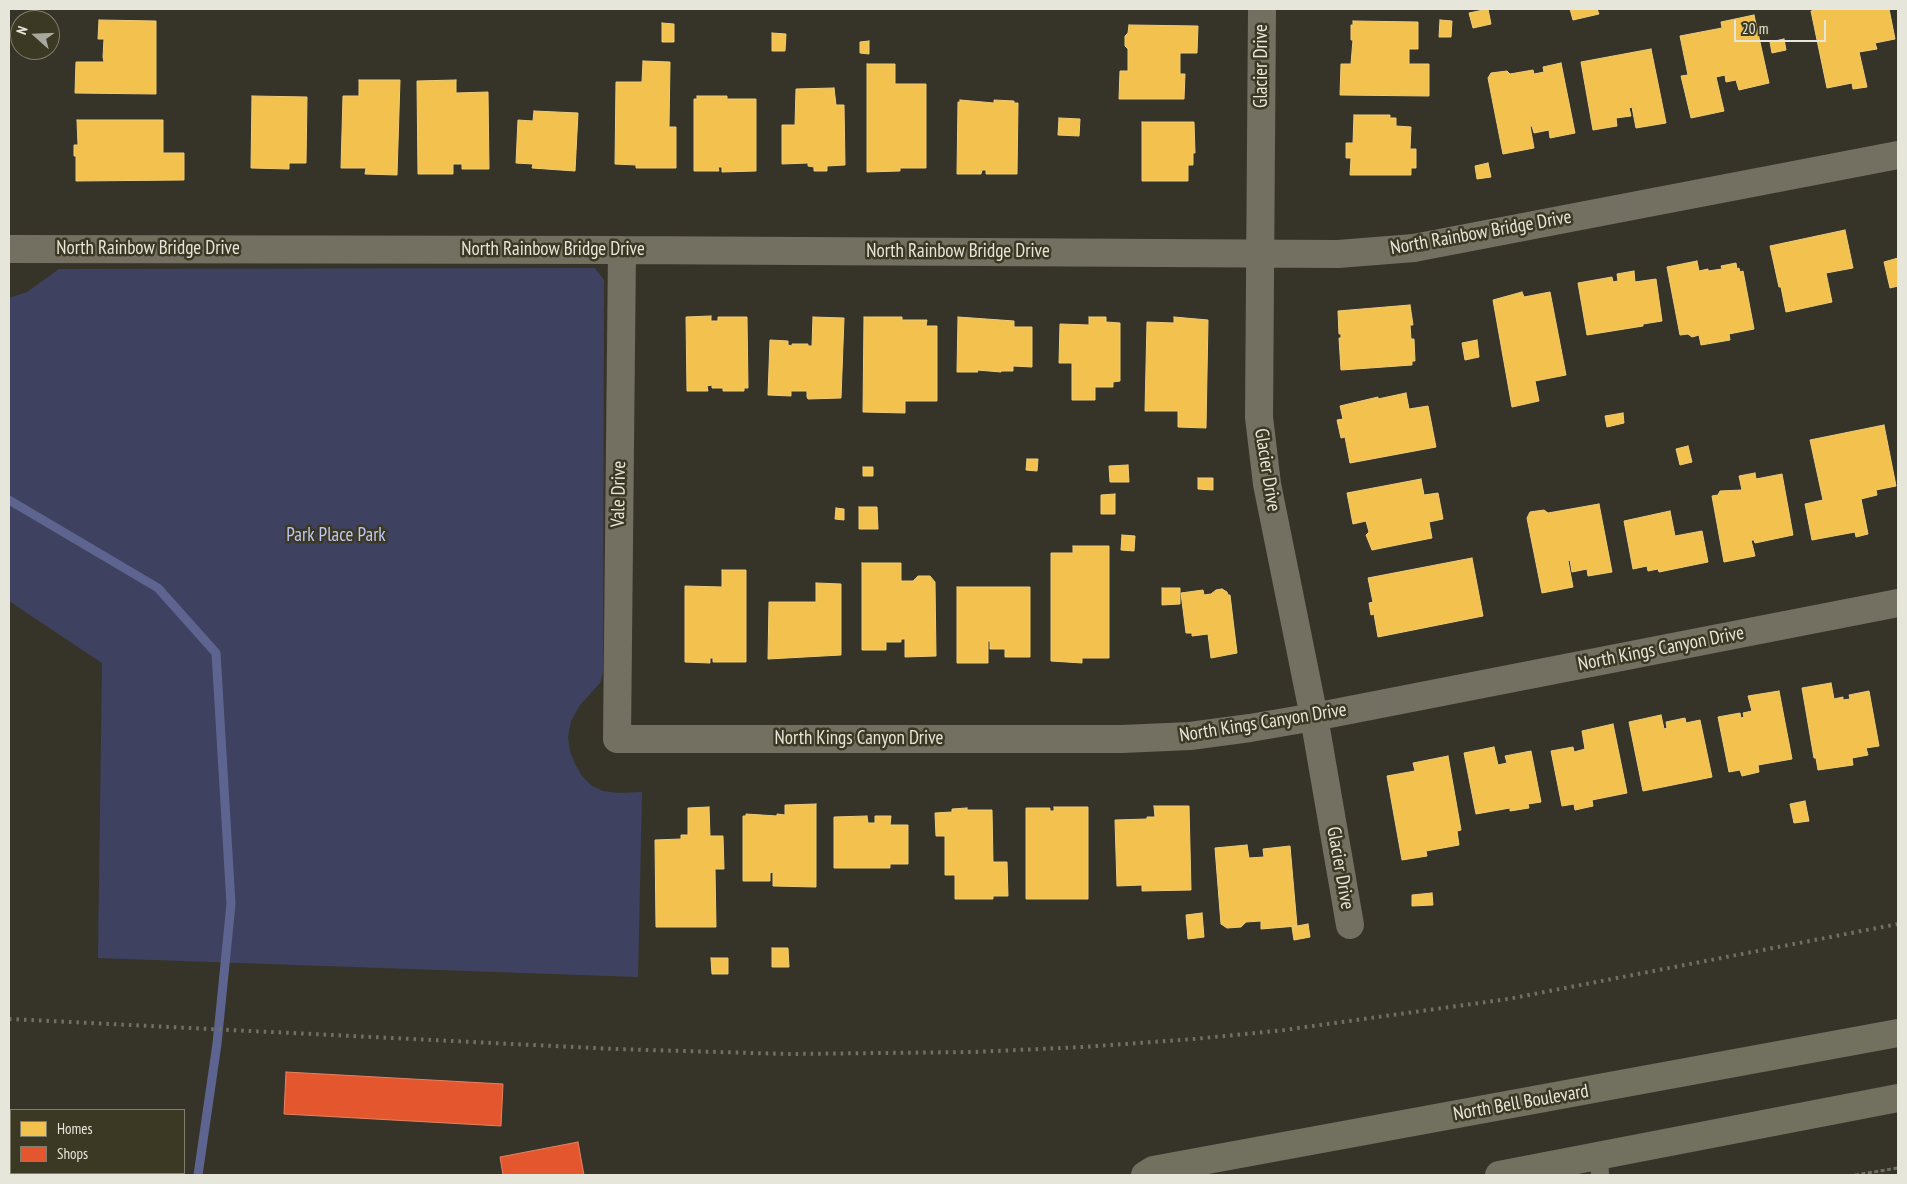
<!DOCTYPE html>
<html>
<head>
<meta charset="utf-8">
<style>
  body { margin:0 }
  #map { position:relative; width:1907px; height:1184px; overflow:hidden; background:#363429; font-family:"PT Sans Narrow",sans-serif }
  canvas { display:block }
  .frame { position:absolute; inset:0; border:10px solid #e7e6da; pointer-events:none }
  .legend { position:absolute; left:10px; top:1109px; width:175px; height:65px; box-sizing:border-box; background:#3b3824; border:1px solid #807e6d; margin:0; padding:6px 9px; list-style:none; font-size:15px; color:#e7e6da }
  .legend li { display:flex; align-items:center; gap:10px; height:25px }
  .legend b { width:25px; border:1px solid #807e6d }
  .north { position:absolute; left:10px; top:10px; width:50px; height:50px; box-sizing:border-box; background:#3b3824; border:1px solid #807e6d; border-radius:50%; rotate:290deg; font-size:14px; font-weight:700; line-height:20px; text-align:center; color:#e7e6da }
  .north::after { content:''; display:block; margin:auto; width:18px; height:22px; background:#a9a89c; clip-path:polygon(50% 0,100% 100%,50% 72%,0 100%) }
  .scale { position:absolute; left:1734px; top:20px; width:92px; height:22px; box-sizing:border-box; border:2px solid #e7e6da; border-top:0; padding-left:6px; font-size:15px; line-height:18px; white-space:nowrap; color:#e7e6da; -webkit-text-stroke:4px #3b3824; paint-order:stroke }
</style>
</head>
<body>
<div id="map">
<canvas width="1907" height="1184"></canvas>
<div class="frame"></div>
<ul class="legend">
<li><b style="height:14px;background:#f2c14e"></b>Homes</li>
<li><b style="height:14px;background:#e4572e"></b>Shops</li>
</ul>
<div class="north">N</div>
<div class="scale">20 m</div>
</div>
<script>
const ctx = document.querySelector('canvas').getContext('2d');
ctx.lineJoin = 'round';
function fill(path, color) { ctx.fillStyle = color; ctx.fill(path, 'evenodd'); }
const toPath = rows => new Path2D(rows.map(r => 'M' + r).join(''));
function stroke(path, color, width, dash) { ctx.strokeStyle = color; ctx.lineWidth = width; ctx.lineCap = dash ? 'butt' : 'round'; ctx.setLineDash(dash || []); ctx.stroke(path); }
function write(font, color, halo, rows, align = 'center') {
  ctx.font = font + ' "PT Sans Narrow",sans-serif'; ctx.lineWidth = 5; ctx.setLineDash([]); ctx.textBaseline = 'middle'; ctx.strokeStyle = halo; ctx.fillStyle = color; for (const [text, x, y, turn = 0] of rows) {
    ctx.save(); ctx.translate(x, y); ctx.rotate((+turn || 0) * Math.PI / 180); ctx.textAlign = isNaN(turn) ? turn : align; if (halo) ctx.strokeText(text, 0, 0); ctx.fillText(text, 0, 0); ctx.restore();
  }
}
const green = toPath([
  [595,268,604,280,603,672,600,683,580,705,571,721,568,737,570,751,575,764,582,776,592,786,603,791,618,793,642,792,638,977,98,958,102,663,9,601,9,298,27,292,59,269]
]);
const homes = toPath([
  [1488,9,1491,24,1473,28,1469,13,1488,9],
  [1570,9,1597,9,1599,14,1573,20,1570,9],
  [1820,9,1889,9,1895,39,1875,43,1877,49,1859,52,1867,87,1853,89,1852,83,1827,88,1811,11,1820,9],
  [1754,15,1769,83,1739,90,1736,80,1726,82,1725,75,1716,77,1724,111,1691,118,1681,76,1688,75,1680,36,1722,28,1721,22,1754,15],
  [99,20,156,21,156,94,75,93,76,62,104,62,103,57,104,39,98,39,99,20],
  [1440,20,1452,21,1451,37,1439,37,1440,20],
  [1353,21,1418,22,1418,49,1409,49,1409,64,1429,64,1429,96,1340,95,1341,64,1351,64,1353,40,1351,40,1351,25,1353,25,1353,21],
  [662,23,674,24,674,42,662,42,662,23],
  [1129,25,1198,26,1197,53,1180,53,1180,74,1185,74,1184,99,1119,99,1120,71,1128,71,1128,49,1125,46,1125,36,1128,33,1129,25],
  [772,33,786,34,785,51,772,51,772,33],
  [1784,39,1786,50,1772,53,1770,42,1784,39],
  [869,41,869,54,860,53,860,42,869,41],
  [1651,49,1666,123,1636,128,1632,107,1629,108,1631,116,1616,118,1617,126,1593,130,1581,62,1651,49],
  [643,61,670,62,669,127,676,127,676,168,636,168,636,165,615,164,616,82,642,82,643,61],
  [1561,63,1575,133,1550,138,1549,130,1534,133,1532,126,1530,126,1534,148,1503,154,1488,78,1491,73,1507,71,1510,74,1533,70,1534,74,1544,72,1543,67,1561,63],
  [867,64,895,64,895,84,926,84,926,168,900,168,900,171,867,172,867,64],
  [359,80,400,80,397,175,365,174,366,168,341,168,343,96,359,96,359,80],
  [456,80,456,93,488,92,489,169,462,169,462,164,453,164,453,174,418,174,417,81,456,80],
  [834,88,836,105,844,105,845,165,827,166,827,171,814,171,814,167,808,166,808,163,782,164,782,125,795,125,796,89,834,88],
  [252,96,307,97,306,163,289,163,289,169,251,168,252,96],
  [697,96,727,96,727,99,756,99,756,171,722,172,722,167,718,167,719,171,694,171,694,99,697,99,697,96],
  [960,100,994,103,994,100,1014,101,1014,103,1018,103,1017,174,986,174,986,170,982,170,981,174,957,174,958,102,960,102,960,100],
  [534,111,578,113,575,171,532,168,533,164,516,163,518,120,533,121,534,111],
  [1354,115,1390,115,1390,118,1396,118,1396,126,1411,127,1410,149,1416,149,1416,168,1411,168,1411,175,1350,175,1351,158,1346,158,1346,143,1353,143,1354,115],
  [1059,118,1080,119,1079,136,1058,135,1059,118],
  [77,120,163,120,163,153,184,153,184,180,76,181,76,156,74,156,74,145,78,145,77,120],
  [1142,122,1194,122,1195,153,1193,153,1193,165,1188,165,1188,181,1142,181,1142,122],
  [1488,163,1491,177,1477,179,1475,166,1488,163],
  [1845,230,1853,268,1826,273,1832,302,1786,312,1781,287,1779,287,1770,246,1845,230],
  [1898,258,1898,286,1890,288,1884,262,1898,258],
  [1697,261,1699,271,1708,269,1708,271,1722,269,1721,266,1736,263,1737,269,1739,268,1740,272,1743,271,1754,329,1729,334,1730,340,1701,345,1699,335,1692,337,1688,334,1680,335,1667,267,1697,261],
  [1634,271,1635,282,1656,279,1662,321,1643,324,1643,326,1587,335,1578,283,1612,277,1613,282,1618,281,1617,274,1634,271],
  [1522,292,1524,297,1550,292,1566,375,1535,381,1539,401,1512,407,1493,300,1522,292],
  [1410,305,1413,325,1410,325,1411,339,1414,339,1415,361,1412,361,1412,365,1341,370,1339,338,1341,338,1341,334,1339,334,1338,311,1410,305],
  [711,316,711,321,718,321,718,317,747,317,748,388,744,388,744,391,723,391,723,388,712,388,712,385,707,386,708,391,687,391,686,317,711,316],
  [813,317,844,318,841,398,808,399,807,397,807,391,791,391,791,396,768,395,770,340,788,341,788,345,792,346,792,344,808,344,808,346,812,346,813,317],
  [864,317,902,317,902,320,927,320,926,326,937,326,937,401,905,401,905,413,863,412,864,317],
  [958,317,1014,321,1014,327,1032,327,1032,367,1013,366,1013,371,1001,371,1001,372,977,370,978,372,957,372,958,317],
  [1089,317,1106,317,1106,322,1120,323,1120,381,1113,382,1113,387,1095,387,1095,400,1072,400,1072,363,1059,363,1060,324,1089,325,1089,317],
  [1174,317,1208,320,1206,428,1178,427,1178,411,1145,411,1147,322,1174,323,1174,317],
  [1477,340,1479,357,1465,360,1462,343,1477,340],
  [1406,393,1409,409,1428,406,1436,447,1350,463,1345,437,1341,438,1337,420,1343,419,1340,406,1378,397,1378,399,1406,393],
  [1623,413,1624,423,1607,427,1605,416,1623,413],
  [1884,425,1896,486,1876,490,1877,495,1861,499,1868,534,1856,537,1855,532,1812,540,1805,504,1823,500,1810,440,1884,425],
  [1688,446,1692,462,1680,465,1676,449,1688,446],
  [1027,459,1038,459,1037,471,1026,470,1027,459],
  [1128,465,1129,482,1110,482,1109,466,1128,465],
  [863,467,873,467,873,476,863,476,863,467],
  [1755,473,1756,479,1782,474,1793,535,1755,543,1754,540,1751,540,1755,556,1724,562,1712,496,1718,495,1720,491,1742,490,1739,476,1755,473],
  [1198,478,1213,478,1213,490,1198,489,1198,478],
  [1421,479,1424,495,1438,493,1443,519,1429,522,1432,538,1372,550,1366,535,1369,532,1366,521,1353,524,1347,493,1421,479],
  [1115,494,1115,514,1101,514,1101,495,1115,494],
  [1599,504,1612,572,1588,576,1587,569,1572,572,1570,560,1568,561,1573,587,1542,593,1527,518,1530,512,1544,510,1548,513,1599,504],
  [859,507,877,507,878,529,859,529,859,507],
  [836,508,844,509,844,520,835,519,836,508],
  [1670,511,1675,536,1702,531,1708,562,1659,572,1658,569,1648,571,1647,566,1633,569,1624,521,1670,511],
  [1122,535,1135,536,1134,551,1121,550,1122,535],
  [1073,546,1109,546,1109,658,1082,658,1082,663,1051,661,1051,553,1073,553,1073,546],
  [1472,558,1483,616,1378,637,1374,614,1371,615,1369,603,1373,602,1368,578,1472,558],
  [862,563,901,563,901,581,913,581,918,576,930,576,935,582,936,656,905,657,905,639,901,639,901,642,886,642,886,650,862,650,862,563],
  [722,570,746,570,746,662,713,662,713,658,710,658,710,663,685,662,685,586,722,587,722,570],
  [816,583,841,584,841,655,768,659,769,602,816,602,816,583],
  [957,587,1030,587,1030,657,1005,657,1005,649,990,649,990,641,988,641,988,663,957,663,957,587],
  [1162,588,1180,588,1180,604,1162,605,1162,588],
  [1222,589,1227,592,1228,595,1230,595,1237,653,1211,658,1208,634,1192,636,1192,633,1186,633,1181,593,1203,590,1204,595,1211,594,1216,590,1222,589],
  [1831,683,1834,699,1843,697,1843,700,1850,699,1849,695,1869,691,1879,746,1866,748,1868,755,1852,758,1853,765,1818,770,1816,758,1814,758,1802,688,1831,683],
  [1779,691,1792,759,1758,765,1759,772,1742,776,1740,770,1729,772,1718,717,1740,713,1741,718,1744,717,1743,713,1752,711,1748,696,1779,691],
  [1661,715,1664,729,1667,728,1666,722,1685,718,1686,723,1700,720,1712,777,1643,791,1629,722,1661,715],
  [1613,724,1627,793,1592,800,1593,806,1575,810,1574,804,1562,806,1551,751,1573,747,1574,752,1585,749,1582,731,1613,724],
  [1494,747,1498,765,1507,763,1505,756,1531,751,1541,802,1528,804,1529,808,1510,811,1510,808,1476,814,1464,753,1494,747],
  [1448,756,1461,830,1457,831,1459,845,1426,851,1427,856,1402,860,1387,776,1415,771,1413,763,1448,756],
  [1805,801,1809,821,1794,823,1790,804,1805,801],
  [816,804,816,887,773,886,773,872,770,873,770,881,743,881,743,816,746,816,746,814,777,816,777,814,785,815,785,805,816,804],
  [1154,806,1189,806,1191,890,1142,891,1142,885,1117,886,1115,820,1147,819,1147,817,1155,817,1154,806],
  [709,807,710,836,723,836,724,869,715,869,716,927,656,927,655,840,681,839,681,835,688,835,688,808,709,807],
  [1054,807,1088,807,1088,899,1026,899,1026,808,1050,808,1050,811,1054,811,1054,807],
  [967,808,967,810,992,810,993,862,1007,862,1008,896,993,896,993,899,955,899,955,875,945,875,945,836,936,836,935,813,952,812,952,809,967,808],
  [867,816,868,823,875,823,875,816,891,816,890,825,908,825,908,864,890,864,890,868,834,868,834,817,867,816],
  [1247,845,1249,858,1264,857,1263,849,1290,846,1297,926,1261,929,1261,921,1246,922,1241,927,1227,928,1221,924,1215,848,1247,845],
  [1432,893,1433,905,1412,906,1412,895,1432,893],
  [1202,913,1204,937,1188,939,1186,915,1202,913],
  [1308,924,1310,937,1294,940,1292,927,1308,924],
  [772,948,788,948,789,967,772,967,772,948],
  [711,958,728,958,728,974,712,974,711,958]
]);
const shops = toPath([
  [286,1072,503,1084,501,1126,284,1114,286,1072],
  [578,1142,584,1175,503,1175,500,1157,578,1142]
]);
const stream = toPath([
  [9,500,158,588,216,653,231,904,217,1044,198,1175]
]);
const path = toPath([
  [1855,1175,1898,1168]
]);
const service = toPath([
  [1599,1156,1600,1175]
]);
const minor = toPath([
  [1262,9,1259,417,1267,484,1314,717,1350,925],
  [9,249,622,250,1338,254,1414,248,1898,155],
  [622,250,617,739,1122,739,1190,736,1250,728,1314,717,1898,603]
]);
const primary = toPath([
  [1145,1175,1153,1170,1898,1033],
  [1499,1175,1898,1098]
]);
const rail = toPath([
  [9,1019,614,1049,788,1054,974,1052,1083,1047,1194,1039,1284,1030,1508,999,1898,924]
]);
const streetNames = [
  ["Glacier Drive",1262,66,-90],
  ["North Rainbow Bridge Drive",1481,233,-10],
  ["North Rainbow Bridge Drive",148,249],
  ["North Rainbow Bridge Drive",553,250],
  ["North Rainbow Bridge Drive",958,252],
  ["Glacier Drive",1267,470,81],
  ["Vale Drive",619,494,-89],
  ["North Kings Canyon Drive",1661,649,-11],
  ["North Kings Canyon Drive",1263,723,-9],
  ["North Kings Canyon Drive",859,739],
  ["Glacier Drive",1340,868,80],
  ["North Bell Boulevard",1521,1103,-10]
];
const parkNames = [
  ["Park Place Park",336,536]
];
fill(green, '#3e4260');
fill(homes, '#f2c14e');
stroke(homes, '#efcc78', 1);
fill(shops, '#e4572e');
stroke(shops, '#e58262', 1);
stroke(stream, '#5e6490', 9);
stroke(path, '#6f6d61', 3, [4, 2.5]);
stroke(service, '#737062', 18);
stroke(minor, '#737062', 28);
stroke(primary, '#72705f', 28);
stroke(rail, '#727065', 4, [2.5, 5]);
write('19px', '#e7e6da', '#3b3824', streetNames);
write('19px', '#bfc7f4', '#3b3824', parkNames);
</script>
</body>
</html>
